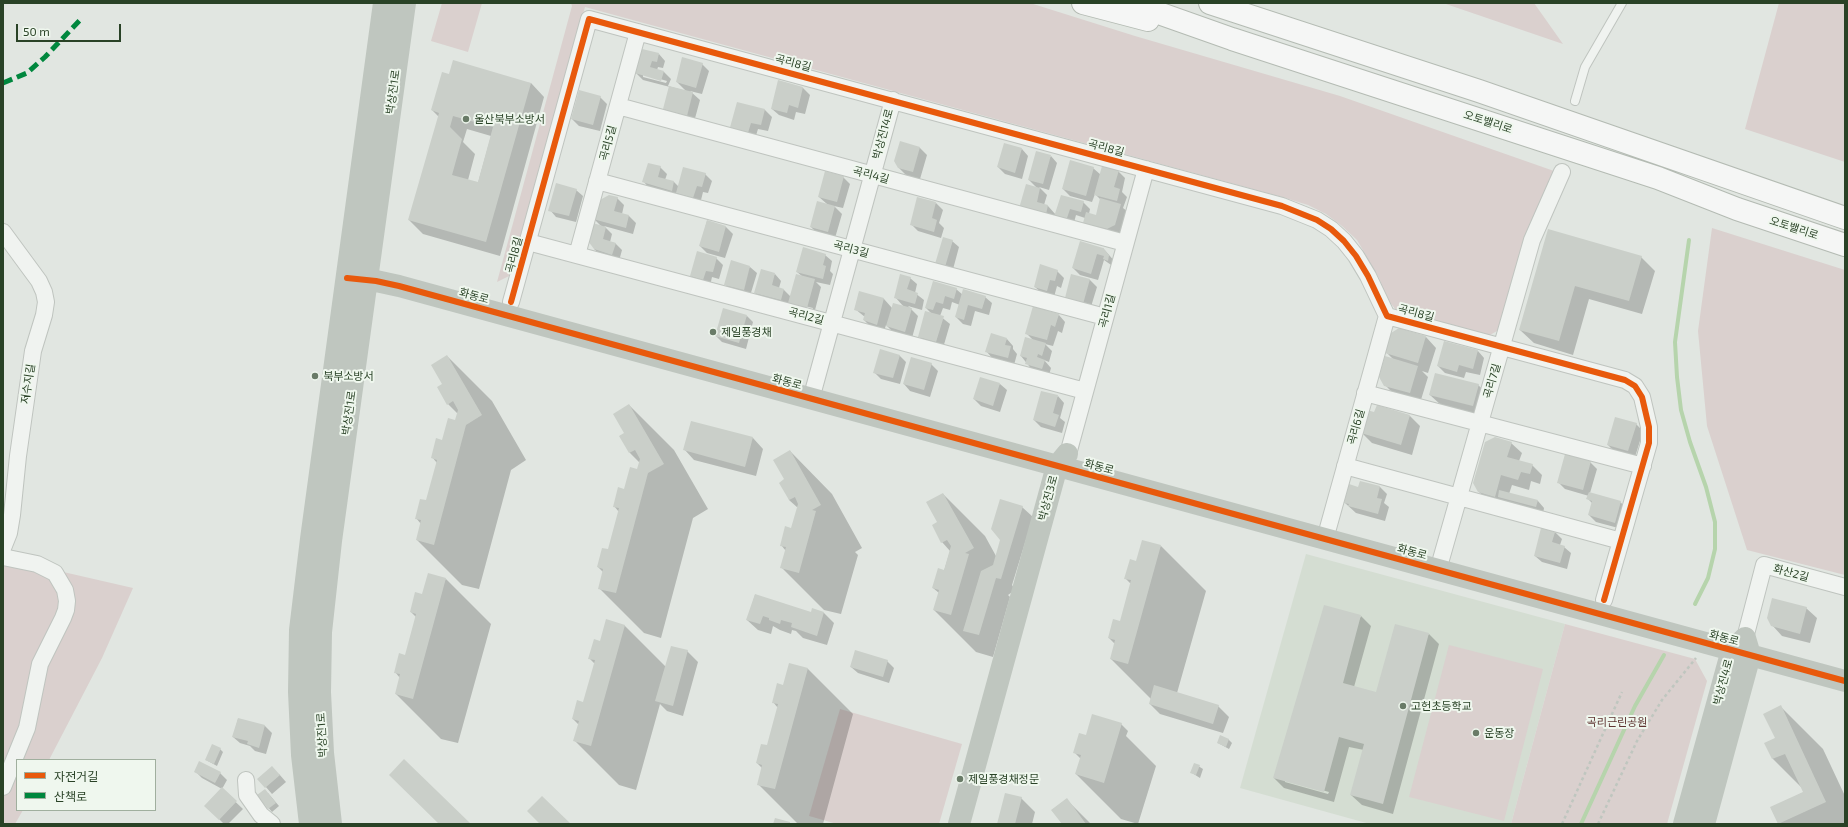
<!DOCTYPE html>
<html>
<head>
<meta charset="utf-8">
<style>
  body { margin:0 }
  #map { position:relative; width:1848px; height:827px; overflow:hidden; background:#e1e6e1; font-family:"Exo 2","Noto Sans KR",sans-serif }
  canvas { display:block }
  .frame { position:absolute; inset:0; border:4px solid #294226; pointer-events:none }
  .legend { position:absolute; left:16px; top:759px; width:140px; height:52px; box-sizing:border-box; background:#eff7ee; border:1px solid #a0af9e; margin:0; padding:5px 7px; list-style:none; font-size:12px; color:#294226 }
  .legend li { display:flex; align-items:center; gap:8px; height:20px }
  .legend b { width:20px; border:1px solid #a0af9e }
  .scale { position:absolute; left:16px; top:24px; width:105px; height:18px; box-sizing:border-box; border:2px solid #294226; border-top:0; padding-left:5px; font-size:12px; line-height:14px; white-space:nowrap; color:#294226; -webkit-text-stroke:3px #eff7ee; paint-order:stroke }
</style>
</head>
<body>
<div id="map">
<canvas width="1848" height="827"></canvas>
<div class="frame"></div>
<ul class="legend">
<li><b style="height:5px;background:#e8590c"></b>자전거길</li>
<li><b style="height:5px;background:#00873e"></b>산책로</li>
</ul>
<div class="scale">50 m</div>
</div>
<script>
const ctx = document.querySelector('canvas').getContext('2d');
ctx.lineJoin = 'round';
function fill(path, color) { ctx.fillStyle = color; ctx.fill(path, 'evenodd'); }
const toPath = rows => new Path2D(rows.map(r => 'M' + r).join(''));
function stroke(path, color, width, dash) { ctx.strokeStyle = color; ctx.lineWidth = width; ctx.lineCap = dash ? 'butt' : 'round'; ctx.setLineDash(dash || []); ctx.stroke(path); }
function write(font, color, halo, rows, align = 'center') {
  ctx.font = font + ' "Exo 2","Noto Sans KR",sans-serif'; ctx.lineWidth = 4; ctx.setLineDash([]); ctx.textBaseline = 'middle'; ctx.strokeStyle = halo; ctx.fillStyle = color; for (const [text, x, y, turn = 0] of rows) {
    ctx.save(); ctx.translate(x, y); ctx.rotate((+turn || 0) * Math.PI / 180); ctx.textAlign = isNaN(turn) ? turn : align; if (halo) ctx.strokeText(text, 0, 0); ctx.fillText(text, 0, 0); ctx.restore();
  }
}
const built = toPath([
  [1306,554,1565,624,1511,824,1370,824,1240,788]
]);
const green = toPath([
  [442,3,482,3,468,52,431,41],
  [571,3,1030,3,1135,36,1340,96,1554,171,1534,215,1526,237,1502,328,1490,335,1397,311,1387,299,1379,278,1357,240,1342,226,1326,214,1308,205,1282,197,585,7,509,276,497,282,572,6],
  [1443,3,1534,3,1563,44],
  [1779,3,1845,3,1845,162,1745,129],
  [1712,228,1845,270,1845,575,1747,550,1707,426,1698,331],
  [3,562,45,571,64,600,30,690,3,779],
  [59,571,133,588,102,658,49,760,18,760,37,690,66,619],
  [1565,624,1695,659,1707,681,1667,824,1511,824],
  [1449,645,1543,669,1504,821,1409,797],
  [840,709,962,744,939,824,837,824,809,816],
  [17,763,17,810,23,810,15,824,3,824,3,796]
]);
const shadow = toPath([
  [659,54,665,61,663,68,658,67,657,70,664,72,671,79,668,86,686,91,677,82,702,64,709,71,702,94,690,91,700,100,694,122,671,116,664,109,670,87,643,80,636,73],
  [643,74,667,81,666,83,643,77],
  [450,75,531,83,544,97,500,256,423,234,409,220,439,117,432,110],
  [467,129,491,136,478,183,468,180,475,154,463,142],
  [779,82,803,88,810,95,805,114,796,112,794,120,779,115,772,109],
  [600,97,607,104,600,131,579,126,572,119],
  [737,103,765,110,772,117,768,131,758,129,754,142,737,137],
  [900,143,920,148,927,155,920,179,906,175,899,168],
  [1022,149,1028,156,1022,179,1005,174,998,167],
  [1051,156,1057,163,1049,190,1039,187,1047,195,1044,205,1048,206,1056,215,1083,202,1090,209,1089,214,1097,216,1101,200,1095,194,1092,202,1070,196,1063,189,1093,168,1101,175,1118,171,1125,178,1122,192,1127,197,1123,208,1127,211,1121,232,1115,236,1091,229,1084,223,1085,218,1076,215,1072,230,1026,218,1037,188,1029,180],
  [660,167,667,174,665,180,674,182,679,187,705,174,712,181,708,193,703,192,700,204,684,199,679,194,678,197,650,189,644,182],
  [843,177,850,184,843,208,834,206,842,214,835,238,818,234,811,227,827,204,819,197],
  [576,190,583,196,576,222,556,217,550,210],
  [617,198,624,205,622,214,629,216,636,223,633,234,604,226,612,234,610,242,615,243,622,250,619,261,602,256,594,249,602,227,594,219],
  [936,203,943,210,939,223,944,228,941,238,918,231,911,224],
  [707,221,726,227,733,234,725,258,707,253,700,246],
  [1549,230,1641,257,1655,271,1642,314,1589,299,1573,355,1534,343,1520,330],
  [952,241,959,247,952,273,943,271],
  [1103,248,1116,263,1114,267,1104,260,1098,280,1080,275,1073,268],
  [825,255,832,261,830,271,833,274,830,285,816,282,821,287,814,314,796,309,789,302,788,307,762,300,755,293,775,274,781,281,779,288,784,290,791,297,803,277,797,272],
  [796,304,813,308,812,310,796,306],
  [716,258,723,265,719,279,712,277,710,286,698,283,691,276],
  [750,267,757,273,750,296,732,291,725,284],
  [1057,271,1064,278,1061,288,1057,286,1054,297,1042,293,1035,287],
  [1072,275,1090,280,1097,287,1090,310,1073,305],
  [910,278,917,284,915,293,924,300,922,310,908,306,918,316,912,338,894,333,886,325,884,331,871,327,864,320,865,317,855,309,859,293,884,299,892,308,904,307,895,297],
  [956,289,963,295,985,297,992,303,989,315,975,311,971,326,963,324,956,317,960,305,952,302,950,310,943,308,940,316,950,324,943,348,926,343,919,336,932,314,926,308],
  [1059,315,1065,322,1062,333,1058,331,1053,346,1045,344,1052,351,1049,362,1044,360,1051,368,1049,375,1033,371,1021,356,1034,341,1026,333],
  [747,316,753,322,746,349,722,342,716,336],
  [1426,337,1436,348,1428,373,1422,371,1428,377,1420,403,1396,396,1385,385,1393,359,1387,353],
  [1007,339,1013,346,1013,349,1017,354,1014,365,993,359,987,352],
  [1478,351,1484,358,1480,375,1466,372,1464,378,1445,373,1438,366],
  [899,355,906,362,900,384,881,379,874,372],
  [447,356,492,401,526,460,511,470,479,589,462,585,417,540,421,524,416,518,427,502,437,463,432,457,456,421,458,414,448,404,444,384],
  [931,364,938,371,930,397,910,391,904,384],
  [1000,384,1007,390,1000,412,981,406,974,399],
  [1478,385,1489,395,1483,416,1441,405,1430,395],
  [1058,396,1064,403,1060,418,1065,422,1062,433,1041,427,1034,420],
  [629,405,674,450,708,509,693,518,661,638,644,633,599,588,603,572,598,567,609,550,619,512,614,506,638,470,640,463,630,453,620,436,626,433],
  [1410,416,1420,426,1412,455,1372,443,1362,433],
  [1636,424,1643,431,1635,457,1615,452,1608,445],
  [753,438,763,449,756,476,694,460,684,449],
  [1511,443,1522,453,1519,461,1532,465,1542,475,1540,484,1531,481,1529,490,1512,485,1509,494,1538,501,1544,508,1543,514,1490,502,1479,492],
  [790,451,832,494,862,548,855,552,858,555,841,614,824,610,781,567,786,551,781,545,792,529,798,508,789,500,786,480],
  [1590,462,1597,469,1590,493,1620,502,1627,508,1622,529,1596,522,1589,515,1592,503,1588,499,1589,496,1565,489,1558,482],
  [1360,482,1380,487,1387,494,1384,503,1389,507,1385,521,1356,513,1345,503,1359,488],
  [943,494,985,536,996,556,1001,540,1022,507,1033,517,1012,585,1015,590,1008,595,1010,597,993,657,976,652,934,610,939,593,933,588,944,571,950,551,942,542,938,522],
  [1555,532,1562,539,1560,545,1564,547,1571,553,1567,569,1542,562,1535,556],
  [1161,546,1206,591,1177,693,1218,706,1229,717,1223,733,1160,714,1150,704,1151,699,1111,659,1115,644,1109,638,1121,622,1131,584,1125,578,1137,562],
  [446,579,491,624,458,743,441,739,396,694,400,678,395,672,406,656,416,617,411,612,422,595],
  [755,595,812,613,813,610,824,613,834,623,827,645,803,638,796,631,792,630,791,634,780,630,773,626,771,634,758,630,747,620],
  [1806,608,1817,618,1810,643,1782,636,1772,625],
  [1361,616,1371,626,1354,687,1377,693,1429,634,1439,644,1393,814,1362,805,1351,795,1364,750,1349,747,1334,802,1284,788,1274,778],
  [1285,780,1329,792,1328,794,1285,782],
  [624,625,666,667,687,651,698,662,683,716,667,711,660,704,636,790,619,785,574,740,579,725,573,719,584,703,595,664,590,659],
  [887,661,894,668,889,683,858,673,851,667],
  [790,664,808,669,853,714,823,824,798,824,758,784,762,768,757,763,768,747,778,708,773,702,784,686],
  [1780,706,1823,749,1845,796,1845,824,1779,824,1771,808,1804,792,1802,788,1773,759,1766,743,1776,738],
  [238,719,265,726,272,733,266,754,255,751,250,746,240,743,233,737],
  [1121,724,1128,731,1126,736,1156,766,1138,824,1121,819,1076,774,1081,759,1075,753,1087,737],
  [1228,739,1232,743,1229,749,1218,743],
  [220,749,223,752,217,766,206,760],
  [1195,764,1203,769,1200,778,1192,773],
  [195,771,220,773,227,780,222,789,243,809,228,824,224,824,206,806,222,789,202,778],
  [279,774,286,782,272,794,259,779],
  [268,793,279,806,272,812,258,795],
  [1021,798,1035,812,1032,824,998,824],
  [1066,799,1091,824,1063,824]
]);
const stream = toPath([
  [1689,240,1675,342,1677,377,1681,410,1690,442,1706,487,1715,522,1715,549,1708,578,1695,604],
  [1581,824,1635,706,1664,655]
]);
const building = toPath([
  [642,49,659,53,657,62,652,61,650,67,664,71,661,81,635,73],
  [682,57,703,63,696,88,676,82],
  [453,60,531,83,486,242,408,220,439,113,431,110,442,72,449,74],
  [453,116,493,127,478,182,452,175,462,139,450,127],
  [778,80,803,87,798,108,789,105,787,113,771,109],
  [669,86,693,92,687,116,663,109],
  [579,90,601,96,593,125,571,119],
  [737,102,765,109,761,125,751,123,747,136,729,131],
  [900,141,920,147,913,172,898,168,894,161],
  [1004,143,1022,148,1015,173,997,167],
  [1036,151,1051,155,1043,184,1028,180],
  [1070,160,1094,167,1086,196,1062,189],
  [648,163,661,166,658,177,674,181,672,191,642,182],
  [1102,166,1119,170,1114,187,1120,189,1117,201,1094,195],
  [683,167,706,173,702,187,697,186,693,198,676,193],
  [825,171,844,176,837,202,818,197],
  [556,183,577,189,569,216,548,211],
  [1026,184,1040,188,1037,202,1048,205,1045,219,1018,212],
  [609,195,618,197,614,211,629,215,626,228,593,219,598,201],
  [1061,195,1084,201,1081,212,1070,209,1065,224,1053,220],
  [917,197,936,202,932,218,937,220,934,232,910,225],
  [1100,198,1121,204,1115,225,1107,229,1083,223,1086,212,1096,215],
  [817,201,835,206,828,232,810,227],
  [707,220,726,226,719,252,699,246],
  [593,223,606,227,603,239,616,243,612,255,594,249,588,241],
  [1548,229,1642,256,1629,301,1575,286,1559,341,1519,330],
  [943,237,953,240,945,267,935,264],
  [1080,241,1103,248,1109,255,1108,261,1103,259,1104,256,1097,254,1091,274,1072,268],
  [803,247,826,254,823,265,826,266,823,279,796,272],
  [697,251,717,257,713,272,706,271,703,280,690,276],
  [731,260,750,266,744,290,724,285],
  [1040,264,1058,270,1055,281,1050,280,1047,291,1034,287],
  [761,269,775,273,772,285,784,289,781,300,754,293],
  [796,274,815,279,807,308,788,303],
  [900,274,911,277,907,289,918,293,915,304,894,298],
  [1071,274,1090,279,1083,304,1065,298],
  [933,281,957,288,954,299,945,296,943,304,936,302,933,310,925,308],
  [963,289,986,296,982,309,968,305,964,320,955,317],
  [859,291,884,298,877,325,863,320,865,313,854,310],
  [893,303,912,308,905,332,886,326],
  [1033,306,1059,314,1055,327,1051,325,1047,340,1025,334],
  [723,308,747,315,739,343,715,336],
  [925,311,944,316,936,342,918,337],
  [1399,328,1426,336,1418,363,1385,353,1391,333],
  [991,333,1007,338,1005,345,1011,346,1008,358,985,352],
  [1025,337,1046,343,1042,356,1038,354,1037,357,1045,360,1042,369,1025,364,1027,358,1020,356],
  [1444,341,1478,350,1473,369,1459,365,1457,372,1437,366],
  [880,349,900,355,893,378,873,373],
  [447,355,482,415,466,425,434,545,416,540,421,520,415,519,420,499,426,500,437,460,431,458,436,438,442,440,448,418,455,420,458,410,453,401,447,405,437,387,442,384,431,365],
  [1385,356,1418,366,1410,393,1384,386,1379,377],
  [911,357,932,363,924,390,903,384],
  [1435,373,1479,384,1473,406,1429,395],
  [980,377,1000,383,993,406,973,399],
  [1041,391,1058,395,1053,413,1059,415,1055,427,1033,420],
  [629,404,664,464,648,473,616,593,598,589,603,569,597,567,602,548,608,549,619,508,613,507,618,487,624,489,630,467,637,469,640,459,635,450,629,453,619,436,624,433,613,414],
  [1377,405,1410,415,1401,445,1361,433,1367,410,1374,412],
  [1615,417,1637,423,1628,451,1607,445],
  [691,421,753,437,745,467,683,450],
  [1495,437,1512,442,1507,457,1533,464,1530,474,1521,472,1518,480,1501,475,1495,497,1478,492,1473,483,1485,442],
  [790,450,821,505,812,510,816,511,799,573,780,568,786,547,780,546,785,526,791,528,798,504,795,497,789,500,779,483,784,479,773,460],
  [1565,454,1591,461,1583,490,1557,483],
  [1360,481,1380,486,1377,498,1382,499,1378,514,1348,506,1349,504,1344,503,1349,484,1358,487],
  [1499,490,1538,500,1536,507,1498,497],
  [1589,492,1621,501,1615,523,1588,515,1592,501,1586,499],
  [943,493,974,548,965,553,969,554,951,615,933,610,939,590,932,588,938,568,944,570,951,546,947,540,941,543,932,525,937,522,926,502],
  [1000,499,1023,506,1001,579,996,578,979,635,963,631,981,571,993,565,1000,540,991,529],
  [1541,528,1555,532,1552,542,1565,546,1560,563,1534,556],
  [1142,540,1161,545,1128,664,1110,659,1115,640,1108,638,1113,619,1120,621,1131,580,1124,579,1130,559,1136,561],
  [428,573,446,578,413,699,395,694,400,674,394,673,399,653,405,655,416,614,410,612,415,592,422,594],
  [755,594,811,612,812,608,824,612,817,636,791,627,792,623,781,620,780,624,769,620,769,618,763,616,760,624,746,620],
  [1772,598,1807,607,1800,634,1771,626,1767,618],
  [1324,605,1361,615,1343,683,1376,692,1395,624,1429,633,1383,804,1350,795,1364,744,1339,737,1324,792,1273,778],
  [606,619,625,625,591,746,573,741,579,721,572,719,577,700,583,702,595,660,588,659,594,639,600,641],
  [671,646,688,650,673,706,655,701],
  [855,650,888,660,883,677,850,667],
  [789,663,808,668,775,789,757,785,762,765,756,763,761,744,767,745,778,704,772,703,777,683,783,685],
  [1154,685,1219,705,1213,724,1149,704],
  [1781,705,1826,802,1778,824,1770,807,1803,792,1785,754,1772,759,1764,743,1775,738,1763,714],
  [1092,714,1122,723,1104,783,1075,774,1081,755,1073,753,1079,733,1086,735],
  [238,718,265,725,259,748,247,744,248,741,232,737],
  [1220,735,1229,739,1226,747,1217,743],
  [212,744,221,748,214,764,205,760],
  [404,759,471,824,439,824,389,775],
  [199,761,221,772,215,783,194,772],
  [1194,763,1200,765,1196,775,1190,773],
  [272,766,280,775,265,788,257,779],
  [222,787,237,801,219,820,204,806],
  [265,789,276,803,268,809,257,795],
  [1005,793,1022,797,1015,824,997,824],
  [542,796,571,824,540,824,527,811],
  [1067,798,1086,824,1062,824,1051,810],
  [775,818,790,822,790,824,773,824]
]);
const path = toPath([
  [1562,824,1622,692],
  [1598,824,1637,741,1662,700,1696,658]
]);
const lane = toPath([
  [1575,101,1585,67,1622,3]
]);
const street = toPath([
  [618,106,1125,243],
  [597,181,1105,317],
  [3,232,39,281,44,292,46,302,44,315,33,351,18,456,12,515,9,533,3,548],
  [528,242,1085,391],
  [577,255,638,32],
  [511,302,589,19,1282,206,1317,220,1331,229,1344,241,1356,256,1368,276,1387,316,1625,380,1635,386,1642,397,1649,427,1649,443,1604,600],
  [1365,393,1643,466],
  [811,399,893,100],
  [1068,454,1146,169],
  [1345,466,1621,541],
  [1325,539,1387,316],
  [3,557,37,564,55,573,65,590,67,601,66,610,63,618,40,664,27,728,3,787],
  [1438,570,1532,240,1562,172],
  [1745,638,1764,565,1845,587],
  [246,780,247,795,261,815,272,824]
]);
const secondary = toPath([
  [347,278,376,281,399,286,1845,681],
  [310,824,302,755,299,692,300,630,311,539,384,3],
  [331,824,323,753,320,692,321,632,331,541,405,3],
  [959,824,1057,466,1067,454],
  [1684,824,1732,650,1745,638,1750,655,1704,824]
]);
const highway = toPath([
  [1083,3,1148,20],
  [1130,3,1232,39,1658,178,1737,209,1845,245],
  [1210,3,1479,91,1845,218]
]);
const quiet = toPath([
  [3,83,27,73,45,57,81,19]
]);
const cycleway = toPath([
  [347,278,376,281,399,286,1845,681],
  [511,302,589,19,1282,206,1317,220,1331,229,1344,241,1356,256,1368,276,1387,316,1625,380,1635,386,1642,397,1649,427,1649,443,1604,600]
]);
const markers = [
  [466,119,4,"#697b67"],
  [713,332,4,"#697b67"],
  [315,376,4,"#697b67"],
  [1403,706,4,"#697b67"],
  [1476,733,4,"#697b67"],
  [960,779,4,"#697b67"]
];
const streetNames = [
  ["곡리8길",793,63,15],
  ["박상진1로",393,92,-82],
  ["오토밸리로",1488,122,18],
  ["박상진14로",883,134,-75],
  ["곡리5길",608,143,-75],
  ["곡리8길",1106,148,15],
  ["곡리4길",871,175,15],
  ["오토밸리로",1794,228,18],
  ["곡리3길",851,249,15],
  ["곡리8길",514,255,-75],
  ["화동로",474,296,15],
  ["곡리1길",1107,311,-75],
  ["곡리8길",1416,313,15],
  ["곡리2길",806,316,15],
  ["곡리7길",1492,381,-74],
  ["화동로",787,382,15],
  ["저수지길",28,384,-81],
  ["박상진1로",349,413,-82],
  ["곡리6길",1356,427,-74],
  ["화동로",1099,467,15],
  ["박상진3로",1048,498,-75],
  ["화동로",1412,552,15],
  ["화산2길",1791,573,15],
  ["화동로",1724,638,15],
  ["박상진4로",1723,682,-75],
  ["박상진1로",322,735,-93]
];
const poiNames = [
  ["울산북부소방서",474,119],
  ["제일풍경채",721,332],
  ["북부소방서",323,376],
  ["고헌초등학교",1411,706],
  ["운동장",1484,733],
  ["제일풍경채정문",968,779]
];
const parkNames = [
  ["곡리근린공원",1617,722]
];
fill(built, '#d4ddd2');
fill(green, '#dad0ce');
fill(shadow, '#0003');
stroke(stream, '#b6d4ac', 4);
fill(building, '#cacfc9');
stroke(lane, '#bfc4bf', 10);
stroke(street, '#bfc4bf', 18);
stroke(highway, '#b4bbb3', 24);
stroke(path, '#bfc6bf', 2.5, [3, 3]);
stroke(lane, '#f0f3f0', 8);
stroke(street, '#f0f3f0', 16);
stroke(secondary, '#bfc6bf', 22);
stroke(highway, '#f5f6f5', 22);
stroke(quiet, '#00873e', 5, [10, 5]);
stroke(cycleway, '#e8590c', 6);
for (const [x, y, r, color] of markers) { const dot = new Path2D(); dot.arc(x, y, r, 0, 2 * Math.PI); ctx.fillStyle = color; ctx.fill(dot); stroke(dot, '#eff7ee', 1.5); }
write('11px', '#294226', '#eff7ee', streetNames);
write('11px', '#294226', '#eff7ee', poiNames, 'left');
write('11px', '#5f3432', '#eff7ee', parkNames);
</script>
</body>
</html>
